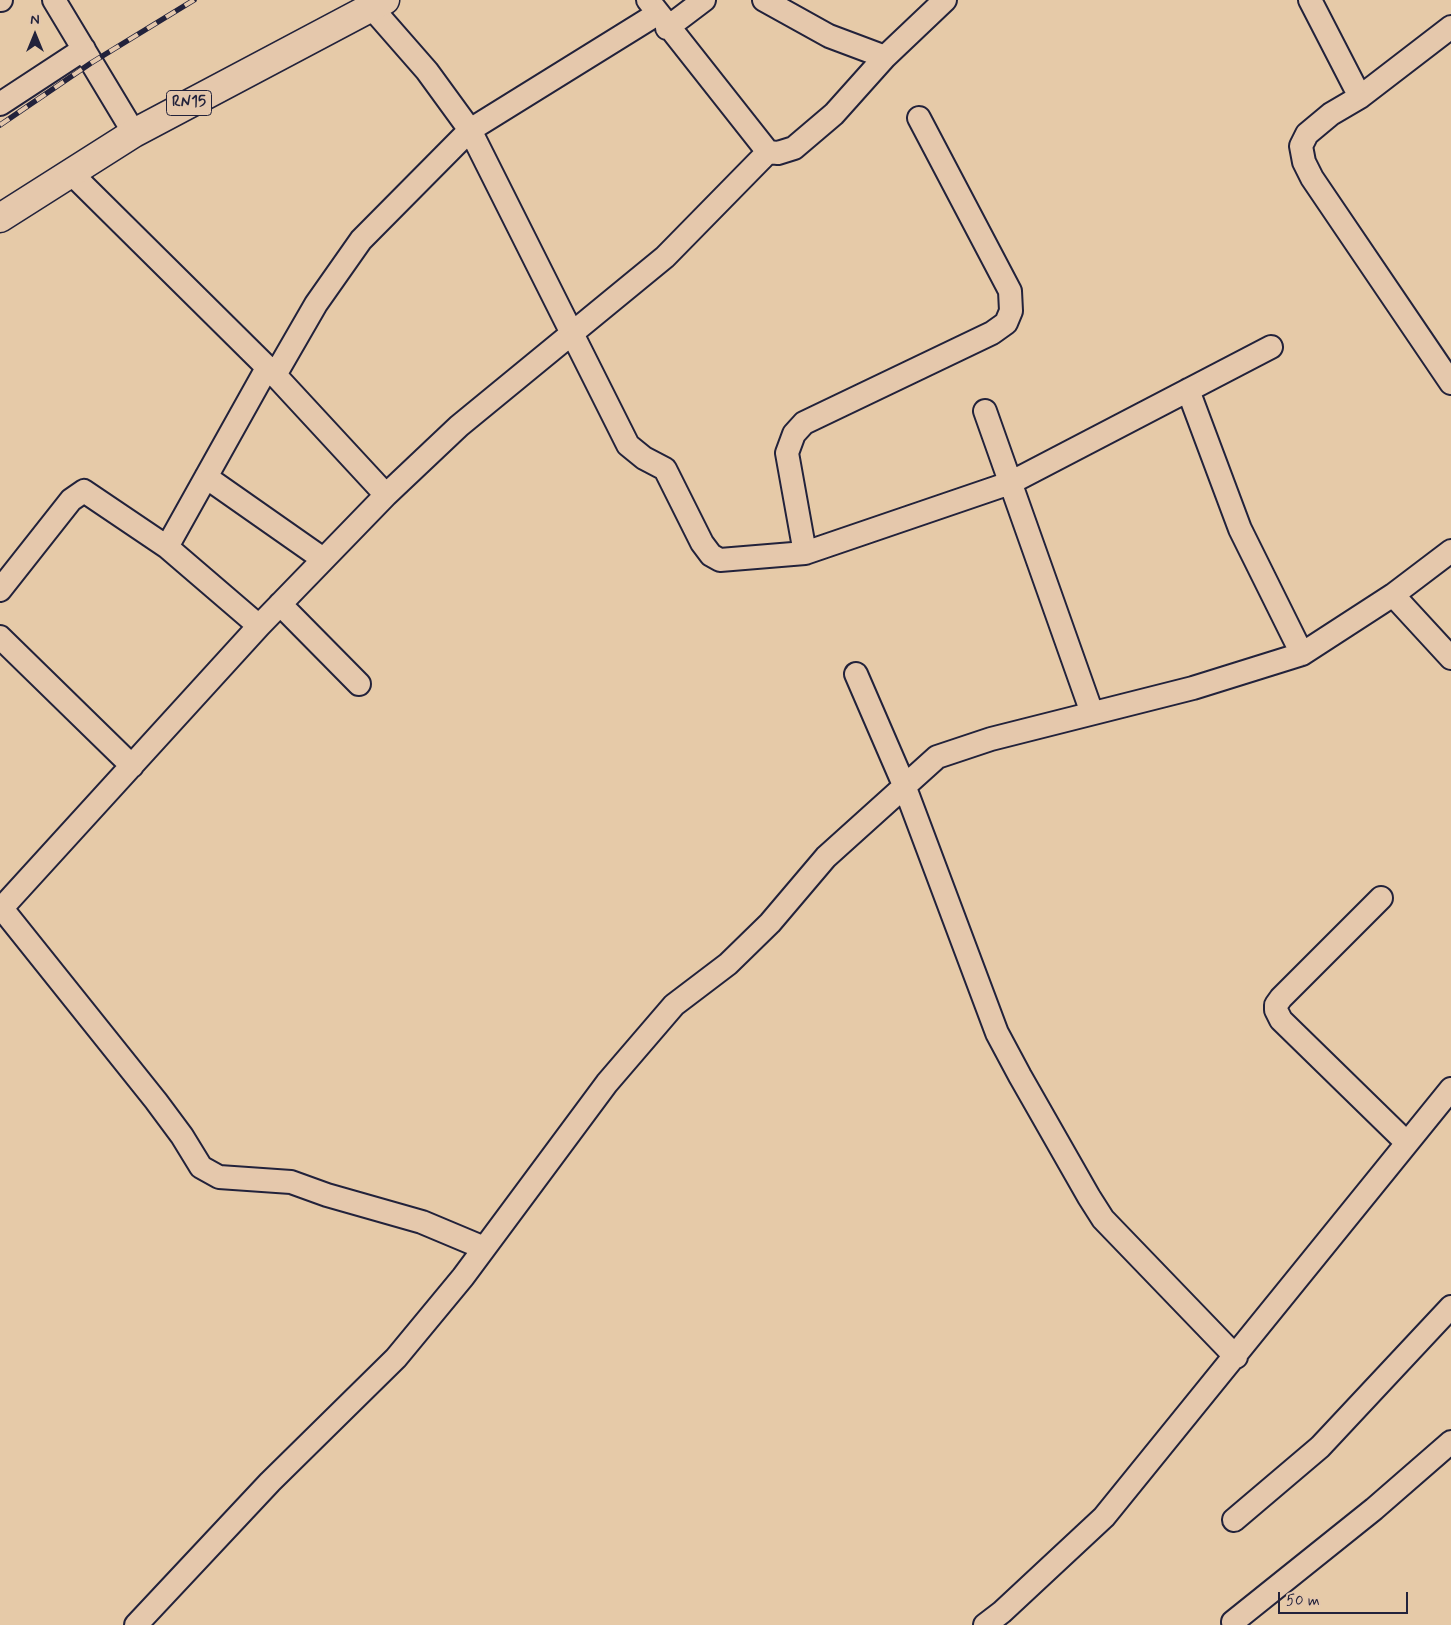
<!DOCTYPE html>
<html>
<head>
<meta charset="utf-8">
<style>
  body { margin:0 }
  #map { position:relative; width:1451px; height:1625px; overflow:hidden; background:#e6caa8; font-family:Mynerve,sans-serif }
  canvas { display:block }
  .north { position:absolute; left:10px; top:10px; width:50px; height:50px; -webkit-text-stroke:4px #e5c8ac; paint-order:stroke; rotate:0deg; font-size:14px; font-weight:700; line-height:20px; text-align:center; color:#22223b }
  .north::after { content:''; display:block; margin:auto; width:18px; height:22px; background:#22223b; clip-path:polygon(50% 0,100% 100%,50% 72%,0 100%) }
  .scale { position:absolute; left:1278px; top:1592px; width:130px; height:22px; box-sizing:border-box; border:2px solid #22223b; border-top:0; padding-left:6px; font-size:15px; line-height:18px; white-space:nowrap; color:#22223b; -webkit-text-stroke:4px #e5c8ac; paint-order:stroke }
</style>
</head>
<body>
<div id="map">
<canvas width="1451" height="1625"></canvas>
<div class="north">N</div>
<div class="scale">50 m</div>
</div>
<script>
const ctx = document.querySelector('canvas').getContext('2d');
ctx.lineJoin = 'round';
const toPath = rows => new Path2D(rows.map(r => 'M' + r).join(''));
function stroke(path, color, width, dash) { ctx.strokeStyle = color; ctx.lineWidth = width; ctx.lineCap = dash ? 'butt' : 'round'; ctx.setLineDash(dash || []); ctx.stroke(path); }
function write(font, color, halo, rows, align = 'center') {
  ctx.font = font + ' Mynerve,sans-serif'; ctx.lineWidth = 5; ctx.setLineDash([]); ctx.textBaseline = 'middle'; ctx.strokeStyle = halo; ctx.fillStyle = color; for (const [text, x, y, turn = 0] of rows) {
    ctx.save(); ctx.translate(x, y); ctx.rotate((+turn || 0) * Math.PI / 180); ctx.textAlign = isNaN(turn) ? turn : align; if (halo) ctx.strokeText(text, 0, 0); ctx.fillText(text, 0, 0); ctx.restore();
  }
}
const minor = toPath([
  [0,0,1,0],
  [54,0,134,133],
  [648,0,768,152],
  [1310,0,1360,97],
  [371,7,427,71,470,130,628,445,644,458,665,469,702,543,711,555,720,560,805,553,1010,483,1271,347],
  [1451,27,1360,97,1331,114,1307,134,1301,146,1304,162,1312,178,1451,383],
  [667,28,704,0],
  [885,57,945,0],
  [0,104,84,49],
  [72,174,275,375,386,495],
  [275,375,316,304,361,240,470,130,657,14],
  [1188,390,1240,529,1302,654],
  [985,411,1092,713],
  [206,477,323,559],
  [167,547,267,368],
  [805,553,787,453,794,434,804,423,992,333,1006,323,1011,311,1010,291,919,118],
  [0,590,71,500,84,491,167,547,259,626],
  [1393,595,1451,658],
  [280,604,359,684],
  [0,637,132,766],
  [856,674,904,785,997,1033,1020,1076,1089,1197,1103,1219,1236,1357],
  [1381,898,1281,998,1276,1005,1276,1010,1281,1020,1407,1143],
  [0,906,156,1101,182,1136,201,1167,219,1177,291,1182,327,1195,422,1222,484,1248],
  [0,910,259,626,386,495,459,426,665,257,768,152,778,153,794,148,834,114,885,57,829,36,764,0],
  [1234,1520,1320,1447,1451,1307],
  [1233,1622,1374,1509,1451,1442],
  [136,1625,270,1482,396,1358,463,1277,607,1083,674,1005,728,964,770,923,826,857,937,757,991,739,1193,688,1302,654,1393,595,1451,551],
  [985,1625,1002,1612,1104,1517,1451,1089]
]);
const major = toPath([
  [0,218,134,133,385,0]
]);
const rail = toPath([
  [0,125,91,63,194,0]
]);
const shields = [
  [189,103,45]
];
const shieldNames = [
  ["RN15",189,103]
];
stroke(minor, '#22223b', 26);
stroke(major, '#22223b', 31);
stroke(minor, '#e5c8ac', 22);
stroke(major, '#e5c8ac', 28);
stroke(rail, '#22223b', 5.5);
stroke(rail, '#e5c8ac', 4, [11]);
for (const [x, y, w] of shields) { const box = new Path2D(); box.roundRect(x - w / 2, y - 12.5, w, 25, 4); ctx.fillStyle = '#e5c8ac'; ctx.fill(box); stroke(box, '#22223b', 1); }
write('bold 15px', '#22223b', null, shieldNames);
</script>
</body>
</html>
